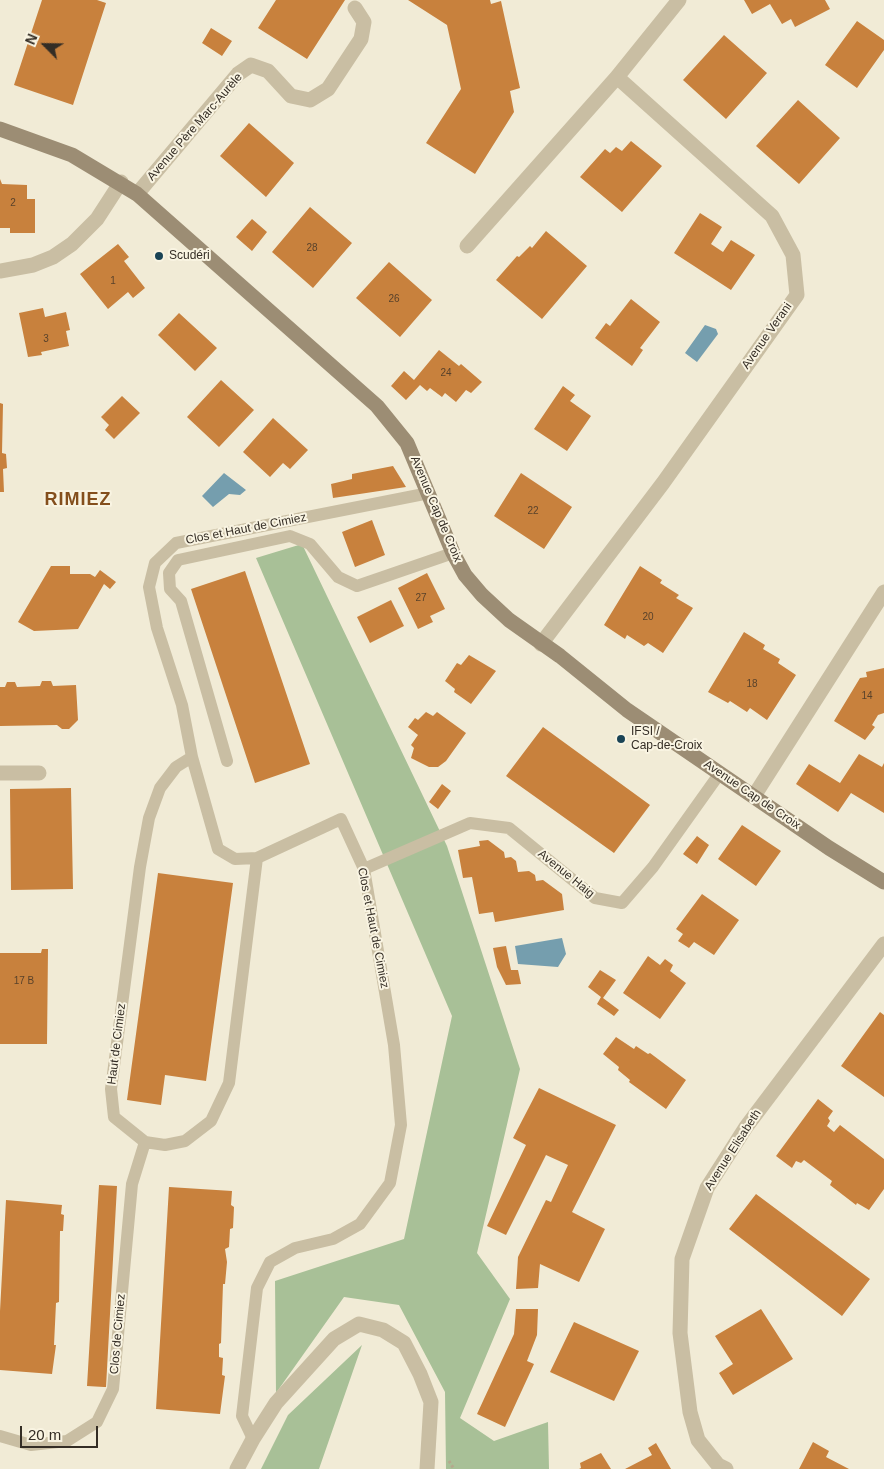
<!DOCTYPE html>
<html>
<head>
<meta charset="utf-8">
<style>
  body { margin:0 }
  #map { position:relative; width:884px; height:1469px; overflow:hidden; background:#f1ebd6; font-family:Arial,sans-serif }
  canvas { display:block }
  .north { position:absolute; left:20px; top:20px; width:50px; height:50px; -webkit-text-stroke:4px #f9f4e2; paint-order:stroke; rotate:293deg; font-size:14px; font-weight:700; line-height:20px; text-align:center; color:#342d25 }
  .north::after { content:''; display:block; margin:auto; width:18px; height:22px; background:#342d25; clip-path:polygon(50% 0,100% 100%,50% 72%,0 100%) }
  .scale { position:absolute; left:20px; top:1426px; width:78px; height:22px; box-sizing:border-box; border:2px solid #342d25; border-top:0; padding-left:6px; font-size:15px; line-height:18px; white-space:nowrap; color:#342d25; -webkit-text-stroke:4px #f9f4e2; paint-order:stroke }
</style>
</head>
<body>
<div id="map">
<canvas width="884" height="1469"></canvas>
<div class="north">N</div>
<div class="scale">20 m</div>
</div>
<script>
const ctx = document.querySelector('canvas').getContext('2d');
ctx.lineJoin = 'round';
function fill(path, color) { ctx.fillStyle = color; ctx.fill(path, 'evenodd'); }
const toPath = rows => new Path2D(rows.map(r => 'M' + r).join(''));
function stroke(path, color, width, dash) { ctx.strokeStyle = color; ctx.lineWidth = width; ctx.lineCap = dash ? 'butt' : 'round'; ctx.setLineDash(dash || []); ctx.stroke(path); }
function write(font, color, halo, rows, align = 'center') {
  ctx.font = font + ' Arial,sans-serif'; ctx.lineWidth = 4; ctx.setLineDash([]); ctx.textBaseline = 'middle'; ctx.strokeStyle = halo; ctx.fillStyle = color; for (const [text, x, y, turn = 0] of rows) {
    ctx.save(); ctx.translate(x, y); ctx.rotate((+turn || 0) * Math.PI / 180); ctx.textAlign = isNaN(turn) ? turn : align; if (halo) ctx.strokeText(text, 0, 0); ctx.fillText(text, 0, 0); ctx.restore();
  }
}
const green = toPath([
  [302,544,447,846,520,1069,477,1253,510,1299,460,1418,494,1441,548,1422,549,1469,446,1469,445,1392,399,1305,344,1297,276,1393,275,1281,404,1239,452,1016,256,558],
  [362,1345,319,1469,261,1469,288,1415]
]);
const water = toPath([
  [705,325,716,329,718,334,697,362,685,353],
  [224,473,246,490,240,495,229,494,213,507,202,496],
  [562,938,566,954,558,967,518,964,515,946]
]);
const building = toPath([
  [42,0,97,0,106,3,73,105,14,85],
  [276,0,345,0,307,59,258,28],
  [408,0,490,0,491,4,501,1,520,88,510,91,514,112,475,174,426,143,461,89,447,25],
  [744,0,825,0,830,9,795,27,791,19,782,24,770,4,752,14],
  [857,21,884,40,884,50,857,88,825,65],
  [211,28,232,41,222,56,202,43],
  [724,35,767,73,726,119,683,80],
  [798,100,840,138,799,184,756,146],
  [249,123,294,163,266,197,220,156],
  [631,141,662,166,622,212,580,177,605,149,610,153,616,147,622,151],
  [0,179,2,184,27,185,27,199,35,199,35,233,10,233,10,228,0,228],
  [310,207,352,243,313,288,272,252],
  [700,213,722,227,711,244,723,252,731,240,755,255,731,290,674,253],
  [252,219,267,232,252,251,236,237],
  [546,231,587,266,542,319,496,280,517,256,519,257,530,246,532,248],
  [118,244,129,257,124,261,145,288,133,298,128,292,108,309,80,274],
  [389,262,432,300,400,337,356,298],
  [631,299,660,322,640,348,643,350,632,366,595,338,606,323,610,326],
  [43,308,45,317,66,312,70,330,66,331,69,346,41,352,42,355,28,357,19,313],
  [179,313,217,348,195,371,158,335],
  [439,350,459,366,461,364,482,382,471,393,466,390,456,402,445,393,442,397,430,388,427,391,420,385,406,400,391,386,404,371,414,380],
  [221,380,254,410,219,447,187,417],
  [563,386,575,395,570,401,591,416,567,451,534,429],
  [122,396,140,413,114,439,105,430,109,425,101,417],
  [0,403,3,404,2,453,6,454,7,468,3,469,4,492,0,492],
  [273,418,308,450,290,469,283,463,270,477,243,452],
  [393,466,406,487,333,498,331,484,352,479,352,474],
  [521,473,572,507,544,549,494,516],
  [372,520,385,555,355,567,342,532],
  [51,566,70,566,70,574,90,574,95,577,100,570,116,582,110,589,104,584,78,629,34,631,18,622],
  [640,566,662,580,660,583,679,595,676,598,693,608,663,653,648,643,644,646,627,635,625,639,604,625],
  [245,571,310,764,255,783,191,589],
  [427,573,445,609,430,616,433,622,418,629,398,588],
  [391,600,404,626,370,643,357,617],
  [744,632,765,645,763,649,780,659,778,663,796,675,767,720,750,708,747,712,730,701,728,703,708,692],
  [469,655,496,671,471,704,454,692,455,689,445,681,457,663,461,665],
  [884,668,884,713,878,715,872,725,875,727,865,740,834,721,860,678,867,677,866,672],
  [42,681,51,681,53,686,76,685,78,720,69,729,62,729,57,725,0,726,0,687,5,687,7,682,15,682,17,687,40,686],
  [426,712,433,716,437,712,466,733,446,761,438,767,429,767,411,758,414,748,411,745,418,735,408,727,415,718,418,720],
  [543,727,650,805,614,853,506,776],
  [859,754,882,767,884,763,884,813,851,793,838,812,796,784,809,764,840,783],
  [442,784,451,791,438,809,429,802],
  [71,788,73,889,11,890,10,789],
  [742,825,781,851,756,886,718,859],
  [697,836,709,845,697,864,683,854],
  [488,840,504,852,505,858,511,857,516,861,518,872,529,871,535,875,536,881,543,880,562,894,564,910,495,922,493,912,479,914,472,877,463,878,458,850,480,846,479,841],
  [158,873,233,883,206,1081,165,1075,161,1105,127,1100],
  [702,894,739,920,714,955,694,942,689,948,678,941,683,934,676,929],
  [506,946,511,970,518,970,521,984,506,985,497,967,493,948],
  [42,949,48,949,47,1044,0,1044,0,953,41,953],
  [648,956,660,965,665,959,673,965,670,971,686,983,660,1019,623,993],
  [600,970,616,980,603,998,619,1010,614,1016,597,1004,601,997,588,987],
  [880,1012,884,1015,884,1097,841,1066],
  [616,1037,634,1049,636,1046,648,1054,650,1053,686,1080,666,1109,629,1082,630,1080,618,1070,619,1067,603,1054],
  [539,1088,616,1125,572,1212,605,1229,579,1282,540,1264,538,1288,516,1289,518,1257,546,1200,551,1202,568,1165,546,1155,506,1235,487,1226,526,1145,513,1138],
  [818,1099,833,1111,828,1118,830,1121,827,1126,834,1132,840,1125,884,1159,884,1189,869,1210,857,1203,856,1205,830,1185,832,1181,804,1160,801,1163,796,1161,792,1168,776,1156],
  [99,1185,117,1186,106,1387,104,1387,87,1386],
  [169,1187,232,1191,231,1205,234,1207,233,1228,230,1229,229,1247,225,1249,227,1262,225,1284,223,1284,221,1343,219,1344,219,1357,223,1358,222,1375,225,1376,220,1414,156,1409],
  [756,1194,870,1279,842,1316,729,1229],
  [6,1200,62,1205,61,1214,64,1215,63,1231,60,1231,59,1302,56,1303,54,1345,56,1345,52,1374,0,1370,0,1311],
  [516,1309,538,1309,537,1335,527,1361,534,1364,505,1427,477,1414,514,1334],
  [761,1309,793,1359,733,1395,719,1373,733,1364,715,1336],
  [574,1322,639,1351,614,1401,550,1372],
  [813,1442,829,1451,826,1457,849,1469,799,1469],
  [656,1443,671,1469,625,1469,652,1455,648,1448],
  [601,1453,611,1469,579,1469,581,1468,580,1463]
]);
const path = toPath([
  [449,1461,454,1469]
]);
const lane = toPath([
  [192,757,176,767,160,788,149,818,140,867,111,1089,114,1117,145,1142,165,1145,185,1141,211,1121,229,1083,257,858],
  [227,761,181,601,170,589,169,573,178,560,290,536,310,544,338,577,357,586,453,553],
  [364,869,470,823,509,828,595,898,622,903,653,867,720,773],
  [0,1436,31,1445,67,1441,97,1422,113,1389,132,1184,145,1142],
  [253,1439,242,1416,257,1288,270,1262,295,1248,333,1239,360,1224,390,1183,401,1125,394,1045,364,869,341,819,257,858,235,859,218,849,192,757,182,705,157,628,149,587,155,563,176,543,429,493]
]);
const street = toPath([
  [137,194,238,74,251,65,268,71,291,96,310,100,328,89,361,39,364,22,355,8],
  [467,246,617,77],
  [0,271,33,265,53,257,72,244,97,219,121,182],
  [541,644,663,483,797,295,793,255,772,216,617,77,679,0],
  [0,773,39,773],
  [754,796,884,592],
  [237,1469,253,1439,276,1403,334,1339,359,1324,383,1330,404,1343,420,1374,431,1402,427,1469],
  [726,1469,718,1465,698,1440,690,1412,680,1333,682,1259,707,1188,746,1127,884,944]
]);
const secondary = toPath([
  [0,129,72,155,137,194,377,406,407,443,453,553,465,575,482,595,509,620,560,656,627,710,829,848,884,882]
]);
const markers = [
  [159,256,5,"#1a4355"],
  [621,739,5,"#1a4355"]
];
const numberNames = [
  ["2",13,203],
  ["28",312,248],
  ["1",113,281],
  ["26",394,299],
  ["3",46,339],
  ["24",446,373],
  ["22",533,511],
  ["27",421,598],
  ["20",648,617],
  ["18",752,684],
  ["14",867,696],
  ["17 B",24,981]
];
const streetNames = [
  ["Avenue Père Marc-Aurèle",195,127,-49],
  ["Avenue Verani",767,336,-55],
  ["Avenue Cap de Croix",436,509,67],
  ["Clos et Haut de Cimiez",246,529,-11],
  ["Avenue Cap de Croix",752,795,34],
  ["Avenue Haig",566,874,39],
  ["Clos et Haut de Cimiez",373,928,79],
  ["Haut de Cimiez",117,1044,-83],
  ["Avenue Elisabeth",733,1150,-57],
  ["Clos de Cimiez",118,1334,-85]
];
const poiNames = [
  ["Scudéri",169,256],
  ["IFSI /",631,732],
  ["Cap-de-Croix",631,746]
];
const districtNames = [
  ["RIMIEZ",78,500]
];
fill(green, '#a8c097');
fill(water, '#759eae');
fill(building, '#c8813d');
stroke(path, '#b5a88d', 3, [2.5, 2.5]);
stroke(lane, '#c9bea3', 12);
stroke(street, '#c9bea3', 15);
stroke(secondary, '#9c8d74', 15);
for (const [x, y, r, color] of markers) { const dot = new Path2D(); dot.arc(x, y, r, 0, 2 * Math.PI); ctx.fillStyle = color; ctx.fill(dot); stroke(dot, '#f9f4e2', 2); }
write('10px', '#59422b', null, numberNames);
write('12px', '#342d25', '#f9f4e2', streetNames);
write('12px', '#342d25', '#f9f4e2', poiNames, 'left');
ctx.letterSpacing = '1px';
write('bold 18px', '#844f1d', '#f9f4e2', districtNames);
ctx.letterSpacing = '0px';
</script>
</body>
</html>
